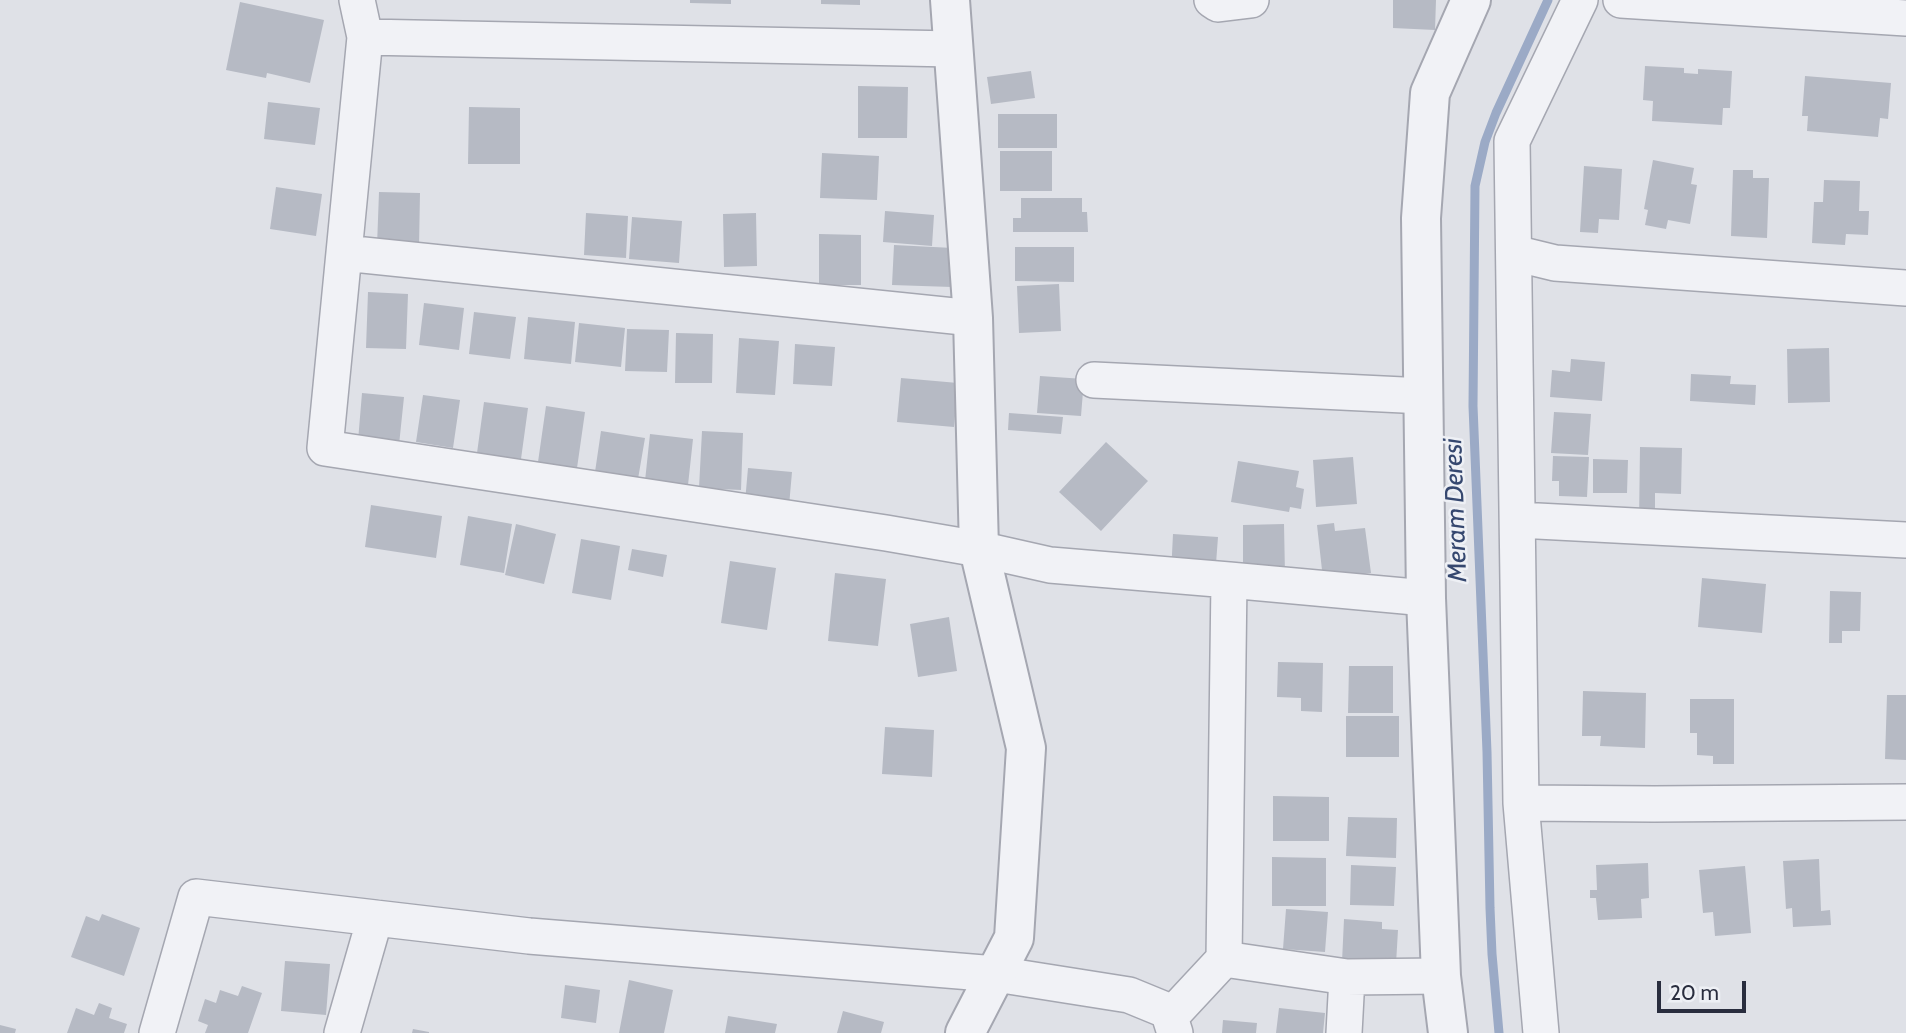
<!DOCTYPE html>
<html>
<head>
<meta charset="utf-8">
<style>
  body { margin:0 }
  #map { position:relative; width:1906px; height:1033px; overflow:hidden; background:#dfe1e7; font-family:Cabin,sans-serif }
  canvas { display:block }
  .scale { position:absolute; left:1657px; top:981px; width:89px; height:32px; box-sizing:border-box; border:4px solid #292d3e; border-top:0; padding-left:9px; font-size:21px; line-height:24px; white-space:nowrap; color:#292d3e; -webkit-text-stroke:5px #eef0f5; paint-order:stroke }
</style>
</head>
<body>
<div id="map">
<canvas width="1906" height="1033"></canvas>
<div class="scale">20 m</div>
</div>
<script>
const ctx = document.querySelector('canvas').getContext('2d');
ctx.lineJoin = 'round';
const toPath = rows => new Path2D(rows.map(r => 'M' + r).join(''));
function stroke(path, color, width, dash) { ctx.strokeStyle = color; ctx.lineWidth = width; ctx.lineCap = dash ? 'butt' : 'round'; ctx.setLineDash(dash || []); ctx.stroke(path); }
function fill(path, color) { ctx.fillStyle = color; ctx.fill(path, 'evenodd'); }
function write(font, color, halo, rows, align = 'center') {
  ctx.font = font + ' Cabin,sans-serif'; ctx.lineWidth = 5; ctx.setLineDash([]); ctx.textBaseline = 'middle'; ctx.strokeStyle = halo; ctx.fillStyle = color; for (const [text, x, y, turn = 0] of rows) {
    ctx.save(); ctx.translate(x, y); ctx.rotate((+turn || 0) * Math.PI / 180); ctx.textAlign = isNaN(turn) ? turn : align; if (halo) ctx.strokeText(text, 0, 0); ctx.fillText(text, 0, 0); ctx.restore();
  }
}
const stream = toPath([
  [1499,1033,1492,954,1490,908,1487,752,1473,406,1475,186,1485,142,1496,113,1548,0]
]);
const building = toPath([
  [690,0,731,0,731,4,690,3],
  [821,0,860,0,860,5,821,4],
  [1393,0,1436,0,1435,30,1393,28],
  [240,2,324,20,310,83,267,73,266,78,226,70],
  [1645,66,1684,68,1684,73,1698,74,1698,69,1732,71,1730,108,1723,108,1722,125,1652,121,1653,101,1643,100],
  [1031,71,1035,98,991,104,987,77],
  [1805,76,1891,83,1888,119,1880,118,1878,137,1807,131,1808,116,1802,116],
  [858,86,908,87,907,138,858,138],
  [268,102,320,108,315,145,264,139],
  [469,107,520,108,520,164,468,164],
  [998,114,1057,114,1057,148,998,148],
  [1000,151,1052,151,1052,191,1000,191],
  [822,153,879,156,877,200,820,198],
  [1653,160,1694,168,1691,184,1697,185,1690,224,1668,220,1666,229,1645,225,1648,210,1644,209],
  [1584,166,1622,169,1619,220,1599,219,1598,233,1580,232],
  [1733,170,1753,170,1753,178,1769,178,1767,238,1731,236],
  [1824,180,1860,181,1859,211,1869,211,1868,235,1846,234,1845,245,1812,243,1814,202,1823,202],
  [276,187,322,194,316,236,270,229],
  [379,192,420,193,419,247,377,246],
  [1021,198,1082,198,1082,212,1087,212,1088,232,1013,232,1013,218,1021,218],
  [885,211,934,215,932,246,883,242],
  [586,213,628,216,626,258,584,255],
  [756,213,757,266,724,267,723,214],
  [632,217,682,221,679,263,629,259],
  [819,234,861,235,861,285,819,285],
  [894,245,953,248,952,287,892,285],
  [1015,247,1074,247,1074,282,1015,281],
  [1059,284,1061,331,1019,333,1017,286],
  [368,292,408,294,406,349,366,348],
  [424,303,464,308,459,350,419,345],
  [474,312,516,317,510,359,469,354],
  [528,317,575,322,571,364,524,359],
  [579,323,625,328,621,367,575,362],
  [627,329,669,330,667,372,625,371],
  [676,333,713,334,712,383,675,383],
  [739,338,779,341,775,395,736,393],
  [795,344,835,347,832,386,793,384],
  [1829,348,1830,402,1788,403,1787,349],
  [1571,359,1605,362,1602,401,1550,397,1552,370,1570,372],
  [1691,374,1731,376,1730,384,1756,385,1755,405,1690,401],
  [1040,376,1084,379,1081,416,1037,413],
  [901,378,958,383,954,427,897,422],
  [362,393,404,397,399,445,358,441],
  [423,395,460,400,453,448,416,442],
  [484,402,528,408,521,459,477,453],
  [546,406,585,412,577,468,538,462],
  [1554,412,1591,414,1588,455,1551,453],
  [1009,413,1063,417,1061,434,1008,430],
  [601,431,645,438,638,479,595,472],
  [702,431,743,433,741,490,699,488],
  [650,434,693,439,688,485,645,481],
  [1106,442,1148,481,1101,531,1059,492],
  [1640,447,1682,448,1681,494,1655,493,1655,524,1639,523],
  [1553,456,1589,457,1587,497,1559,496,1559,481,1552,481],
  [1353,457,1357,504,1316,507,1313,460],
  [1593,459,1628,460,1627,493,1593,493],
  [1238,461,1299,471,1296,487,1304,489,1301,509,1290,507,1289,512,1231,502],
  [748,468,792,472,789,506,745,502],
  [371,505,442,516,436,558,365,547],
  [468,516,512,524,504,573,460,565],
  [1334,523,1335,531,1365,528,1371,573,1323,579,1317,525],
  [516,524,556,534,544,584,505,575],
  [1284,524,1285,575,1243,576,1243,525],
  [1173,534,1218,537,1215,577,1171,574],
  [581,539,620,546,611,600,572,593],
  [632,549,667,555,663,577,628,570],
  [730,561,776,568,767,630,721,623],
  [835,573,886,579,878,646,828,641],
  [1702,578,1766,584,1762,633,1698,627],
  [1830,591,1861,592,1860,631,1842,631,1842,643,1829,643],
  [949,617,957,671,918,677,910,624],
  [1278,662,1323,663,1322,712,1301,711,1301,698,1277,697],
  [1349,666,1393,666,1393,713,1348,713],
  [1583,691,1646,693,1645,748,1600,746,1601,736,1582,736],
  [1887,695,1906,695,1906,760,1885,759],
  [1690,699,1734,699,1734,764,1713,764,1713,756,1697,755,1697,733,1690,733],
  [1346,716,1399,716,1399,757,1346,757],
  [885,727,934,730,932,777,882,774],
  [1273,796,1329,797,1329,841,1273,841],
  [1348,817,1397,818,1396,858,1346,856],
  [1272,857,1326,858,1326,906,1272,906],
  [1819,859,1821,911,1830,910,1831,925,1793,927,1792,908,1786,909,1783,861],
  [1648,863,1649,898,1641,899,1642,918,1598,920,1596,898,1590,898,1590,890,1597,890,1596,865],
  [1351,865,1396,867,1394,906,1350,905],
  [1745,866,1751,933,1715,936,1713,912,1703,913,1699,870],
  [1286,909,1328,912,1325,952,1283,949],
  [102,914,140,928,124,976,71,957,86,916,99,921],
  [1344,919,1382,922,1382,929,1398,930,1396,964,1342,962],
  [285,961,330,964,326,1015,281,1011],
  [629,980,673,990,664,1033,619,1033],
  [565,985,600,990,596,1023,561,1018],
  [242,986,262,993,248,1033,205,1033,208,1025,198,1021,205,999,216,1003,220,990,238,996],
  [99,1003,112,1008,109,1018,127,1024,124,1033,67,1033,76,1008,94,1015],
  [1279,1008,1325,1013,1323,1033,1276,1033],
  [843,1011,884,1022,881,1033,837,1033],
  [728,1016,777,1024,775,1033,725,1033],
  [1223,1020,1257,1023,1256,1033,1222,1033],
  [0,1025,16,1029,15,1033,0,1033],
  [413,1029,429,1032,429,1033,412,1033]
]);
const minor = toPath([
  [357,0,365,37],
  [1212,0,1218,4,1251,0],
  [1621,0,1906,18],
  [953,49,365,37,325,448,886,533,979,549,1050,565,1229,580],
  [344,253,973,318],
  [1514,253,1555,263,1906,288],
  [1094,380,1424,396],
  [1518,520,1906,540],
  [1521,803,1512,141,1580,0],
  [1224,959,1229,580,1426,598],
  [1170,1017,1224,959,1347,977,1441,976],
  [157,1033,196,897,529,936,996,974,1129,995,1168,1011,1175,1033],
  [342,1033,375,918],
  [1344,1033,1347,977],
  [1541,1033,1521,803,1654,804,1906,802]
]);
const tertiary = toPath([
  [950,0,973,318,979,549,1026,748,1014,938,965,1033],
  [1448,1033,1441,976,1426,598,1421,218,1430,93,1471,0]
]);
const waterNames = [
  ["Meram Deresi",1456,510,-92]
];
stroke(stream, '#9baac6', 9);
fill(building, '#b6bac4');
stroke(minor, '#a5a7b1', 38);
stroke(tertiary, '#a5a7b1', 42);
stroke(minor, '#f1f2f6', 35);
stroke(tertiary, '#f1f2f6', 38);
write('italic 26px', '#35476f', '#eef0f5', waterNames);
</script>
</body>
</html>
